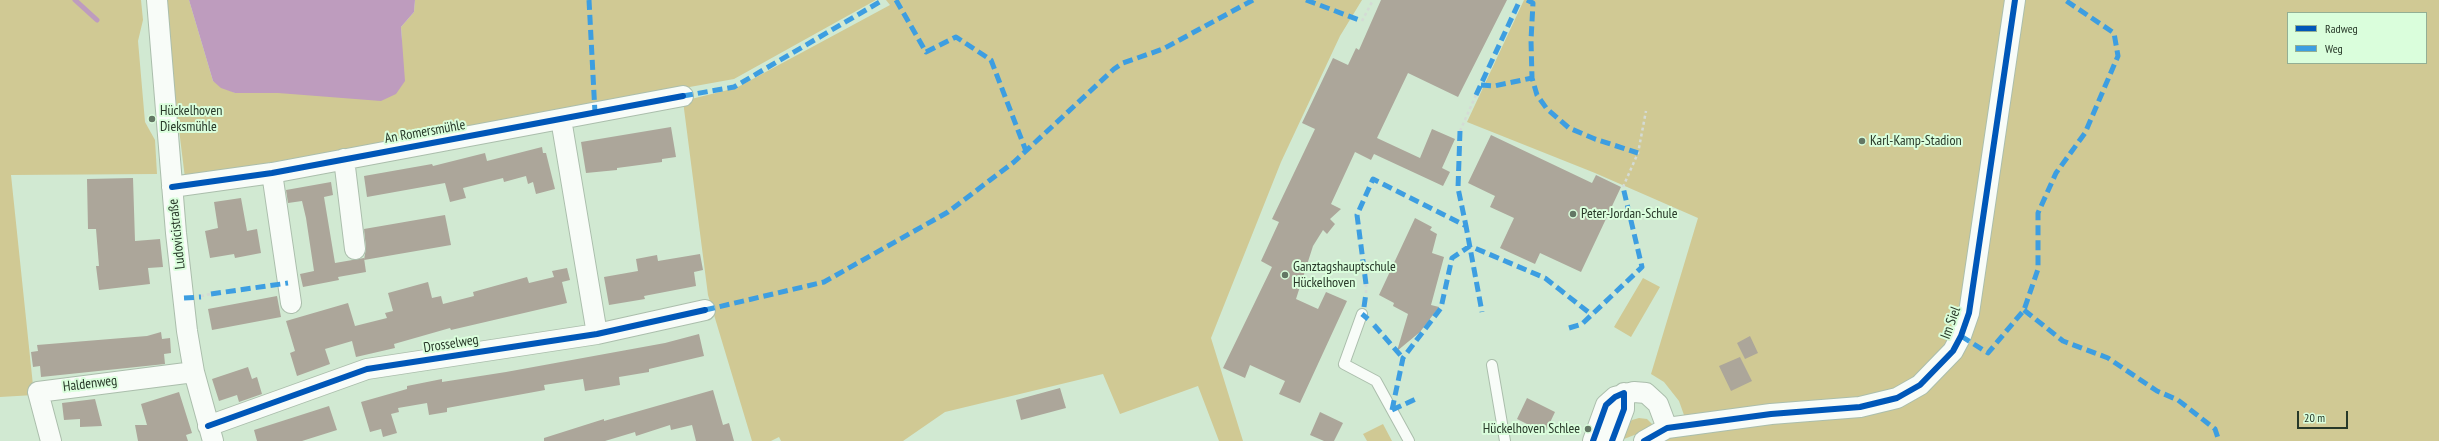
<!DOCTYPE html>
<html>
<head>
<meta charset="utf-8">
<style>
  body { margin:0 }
  #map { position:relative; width:2439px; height:441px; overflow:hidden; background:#d1e9d2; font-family:"PT Sans Narrow",sans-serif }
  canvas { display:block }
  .legend { position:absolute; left:2287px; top:12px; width:140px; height:52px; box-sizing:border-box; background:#dafedc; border:1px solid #93af94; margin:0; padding:5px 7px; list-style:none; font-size:12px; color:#283929 }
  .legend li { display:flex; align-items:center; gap:8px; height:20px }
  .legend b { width:20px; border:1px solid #93af94 }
  .scale { position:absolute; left:2297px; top:411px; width:51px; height:18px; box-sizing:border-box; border:2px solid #283929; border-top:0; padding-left:5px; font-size:12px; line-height:14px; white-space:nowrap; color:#283929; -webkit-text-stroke:3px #dafedc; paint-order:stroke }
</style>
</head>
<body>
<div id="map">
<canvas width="2439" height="441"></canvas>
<ul class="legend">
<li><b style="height:5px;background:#0057b8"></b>Radweg</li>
<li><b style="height:5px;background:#3d9ee1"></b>Weg</li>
</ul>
<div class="scale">20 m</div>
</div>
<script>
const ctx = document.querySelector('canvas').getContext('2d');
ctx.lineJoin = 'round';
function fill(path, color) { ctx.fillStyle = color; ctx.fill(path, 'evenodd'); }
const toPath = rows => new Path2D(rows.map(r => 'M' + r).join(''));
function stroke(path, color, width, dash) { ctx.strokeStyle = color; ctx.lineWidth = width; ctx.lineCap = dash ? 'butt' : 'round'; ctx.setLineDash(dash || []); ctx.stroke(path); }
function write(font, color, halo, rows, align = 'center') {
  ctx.font = font + ' "PT Sans Narrow",sans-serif'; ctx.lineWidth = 4; ctx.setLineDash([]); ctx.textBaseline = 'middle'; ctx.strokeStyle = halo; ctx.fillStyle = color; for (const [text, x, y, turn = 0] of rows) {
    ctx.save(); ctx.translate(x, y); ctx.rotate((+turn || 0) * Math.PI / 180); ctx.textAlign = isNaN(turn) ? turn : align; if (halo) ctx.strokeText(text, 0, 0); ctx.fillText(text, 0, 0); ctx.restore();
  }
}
const green = toPath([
  [0,0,141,0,143,20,138,41,145,122,155,140,157,174,11,175,34,395,0,397],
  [163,0,189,0,213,81,235,93,278,93,402,40,401,27,414,12,415,0,876,0,734,79,185,178],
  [886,0,1362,0,1340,36,1281,162,1211,338,1243,441,1219,441,1198,386,1120,414,1103,374,945,412,903,441,781,441,779,437,771,441,752,441,708,295,683,101,736,88,890,5],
  [1524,0,2009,0,1956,356,1962,356,2025,0,2439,0,2439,441,1661,441,1686,431,1684,415,1679,401,1664,382,1651,374,1698,218,1595,173,1467,122],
  [2288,13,2426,13,2426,63,2288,63],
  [1643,278,1660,287,1631,337,1614,327],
  [1639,418,1647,419,1655,427,1624,439,1627,425,1632,420],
  [1383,424,1392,441,1367,441,1363,434]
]);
const water = toPath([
  [189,0,415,0,414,12,401,27,405,81,396,94,381,101,278,93,235,93,221,88,213,81]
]);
const stream = toPath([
  [75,0,97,20]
]);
const building = toPath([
  [1381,0,1507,0,1458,97,1408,73,1377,138,1420,158,1432,129,1455,139,1442,168,1450,172,1443,186,1374,154,1371,160,1355,152,1331,204,1341,209,1330,219,1335,224,1327,234,1323,230,1313,246,1296,299,1318,309,1326,292,1347,301,1300,403,1279,394,1285,381,1250,365,1245,378,1223,368,1272,267,1261,261,1279,222,1272,219,1315,129,1302,123,1333,58,1348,65,1356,48,1359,50],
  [671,127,676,157,662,159,662,162,617,168,617,170,586,173,581,142],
  [1491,135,1592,183,1596,175,1621,187,1581,272,1540,253,1535,264,1500,248,1514,218,1490,207,1495,196,1468,183],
  [542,147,543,153,546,153,555,189,536,194,533,182,528,184,526,176,504,182,503,178,463,188,466,198,450,202,445,183,367,197,364,176,432,164,433,166,485,153,487,161],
  [133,178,135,241,160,239,163,267,148,268,150,284,99,290,96,266,99,266,96,229,88,229,87,179],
  [331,182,333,195,324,197,335,263,364,258,366,272,338,277,339,280,303,287,300,274,314,271,306,218,302,201,288,203,286,190],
  [241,198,247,231,257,229,261,253,235,258,234,254,210,258,205,231,218,228,214,202],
  [445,215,451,245,364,260,366,248,364,229],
  [1415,218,1432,227,1430,230,1437,234,1432,253,1444,257,1431,305,1439,307,1420,332,1397,351,1408,314,1393,306,1394,303,1379,295],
  [700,254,703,270,694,272,696,286,644,296,645,299,609,305,604,277,638,271,636,259,657,255,658,261],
  [567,268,570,280,562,282,567,303,451,330,450,328,394,344,395,348,356,357,352,341,325,349,330,364,297,376,290,353,295,351,286,321,348,303,355,326,387,318,385,313,393,311,388,293,428,282,432,298,441,296,443,304,474,296,473,292,527,277,529,283,554,277,552,271],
  [277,296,281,317,212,330,208,309],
  [161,332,162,339,170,338,171,353,164,354,165,364,41,377,40,366,33,367,31,352,38,351,37,345,147,336],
  [699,334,704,356,649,369,649,372,619,377,620,385,585,391,583,379,544,385,545,390,447,408,447,412,429,415,427,403,398,408,399,412,391,414,397,433,383,437,381,429,370,432,361,402,407,389,407,386,442,379,442,382,506,372,665,343],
  [1750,336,1758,353,1745,359,1737,343],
  [1740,357,1752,381,1731,391,1719,366],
  [248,367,252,379,257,377,262,394,239,402,237,395,219,401,212,379],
  [1060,388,1066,408,1021,420,1016,400],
  [713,390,723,425,729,423,734,441,696,441,692,425,671,430,670,425,636,436,635,432,605,441,544,441,544,438,604,419,604,421],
  [179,392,192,433,186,435,188,441,138,441,135,425,147,425,141,404],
  [1527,398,1555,412,1545,433,1517,419],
  [95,399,102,426,80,427,80,419,64,420,62,403],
  [329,406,337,430,302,441,257,441,254,430],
  [1320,412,1343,423,1334,441,1324,441,1310,435]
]);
const path = toPath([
  [1362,21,1373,0],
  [1460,131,1476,95],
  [1623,187,1638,153,1646,111],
  [1366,284,1366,293],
  [201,296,211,294]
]);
const lane = toPath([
  [1362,314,1344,364,1376,381,1409,441],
  [1492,365,1505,441]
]);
const street = toPath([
  [157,0,176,233,187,331,194,372,213,441],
  [561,119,597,334],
  [344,159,355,249],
  [272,173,291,303],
  [172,187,272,173,683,96],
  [208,426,367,369,597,334,705,310],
  [51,441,38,392,194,372],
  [1593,441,1606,405,1615,397,1634,392,1646,393,1658,404,1667,428],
  [1612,441,1624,409,1624,393],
  [1644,441,1667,428,1771,414,1860,407,1897,398,1920,385,1953,351,1961,336,1969,313,2015,0]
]);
const quiet = toPath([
  [589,0,595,113],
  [896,0,926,52,956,37,991,60,1026,151],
  [1306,0,1362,21],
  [1527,0,1533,3,1531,40,1532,78,1537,95,1547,109,1569,128,1595,139,1638,153],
  [1481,85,1494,86,1532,78],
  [1476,95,1520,0],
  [683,96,734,87,883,0],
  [1460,131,1458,188,1466,226],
  [1366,284,1357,215,1373,179,1466,226,1482,312],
  [211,294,288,283],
  [184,298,201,297],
  [1364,307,1366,293],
  [705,310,824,282,948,212,1014,162,1114,69,1123,63,1163,49,1253,0],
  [2024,310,2063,341,2108,358,2157,391,2178,400,2215,429,2219,441],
  [1362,314,1368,319],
  [1374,325,1403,358],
  [1569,328,1582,324,1642,267,1623,187],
  [1961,336,1988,353,2024,310,2038,269,2038,213,2056,173,2085,133,2118,56,2114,33,2065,0],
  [1392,410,1403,358,1441,308,1452,258,1470,246,1545,278,1592,315],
  [1392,410,1418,398]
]);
const cycleway = toPath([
  [172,187,272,173,683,96],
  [208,426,367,369,597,334,705,310],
  [1593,441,1606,405,1615,397,1624,393,1624,409,1612,441],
  [1644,441,1667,428,1771,414,1860,407,1897,398,1920,385,1953,351,1961,336,1969,313,2015,0]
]);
const markers = [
  [152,119,4,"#637764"],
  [1862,141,4,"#637764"],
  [1573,214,4,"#637764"],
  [1285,275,4,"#637764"],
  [1588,429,4,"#637764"]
];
const poiNames = [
  ["Hückelhoven",160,111],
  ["Dieksmühle",160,127],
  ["Karl-Kamp-Stadion",1870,141],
  ["Peter-Jordan-Schule",1581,214],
  ["Ganztagshauptschule",1293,267],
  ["Hückelhoven",1293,283],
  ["Hückelhoven Schlee",1580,429,"right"]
];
const streetNames = [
  ["An Romersmühle",425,132,-10],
  ["Ludovicistraße",177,234,-96],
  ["Im Siel",1951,323,-70],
  ["Drosselweg",451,344,-9],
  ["Haldenweg",90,384,-7]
];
fill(green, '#d0c994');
fill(water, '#be9cbe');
stroke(stream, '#be9cbe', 5);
fill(building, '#aca69a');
stroke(lane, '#abbeac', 12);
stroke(street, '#abbeac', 22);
stroke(path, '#d4dbd5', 2.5, [3, 3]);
stroke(lane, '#f8fcf8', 10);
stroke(street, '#f8fcf8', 20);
stroke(quiet, '#3d9ee1', 5, [10, 5]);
stroke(cycleway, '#0057b8', 6);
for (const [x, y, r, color] of markers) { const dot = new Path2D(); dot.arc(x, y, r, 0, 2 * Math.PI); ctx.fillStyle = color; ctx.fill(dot); stroke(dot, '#dafedc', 1.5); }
write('14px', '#283929', '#dafedc', poiNames, 'left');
write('14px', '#283929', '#dafedc', streetNames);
</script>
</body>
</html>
